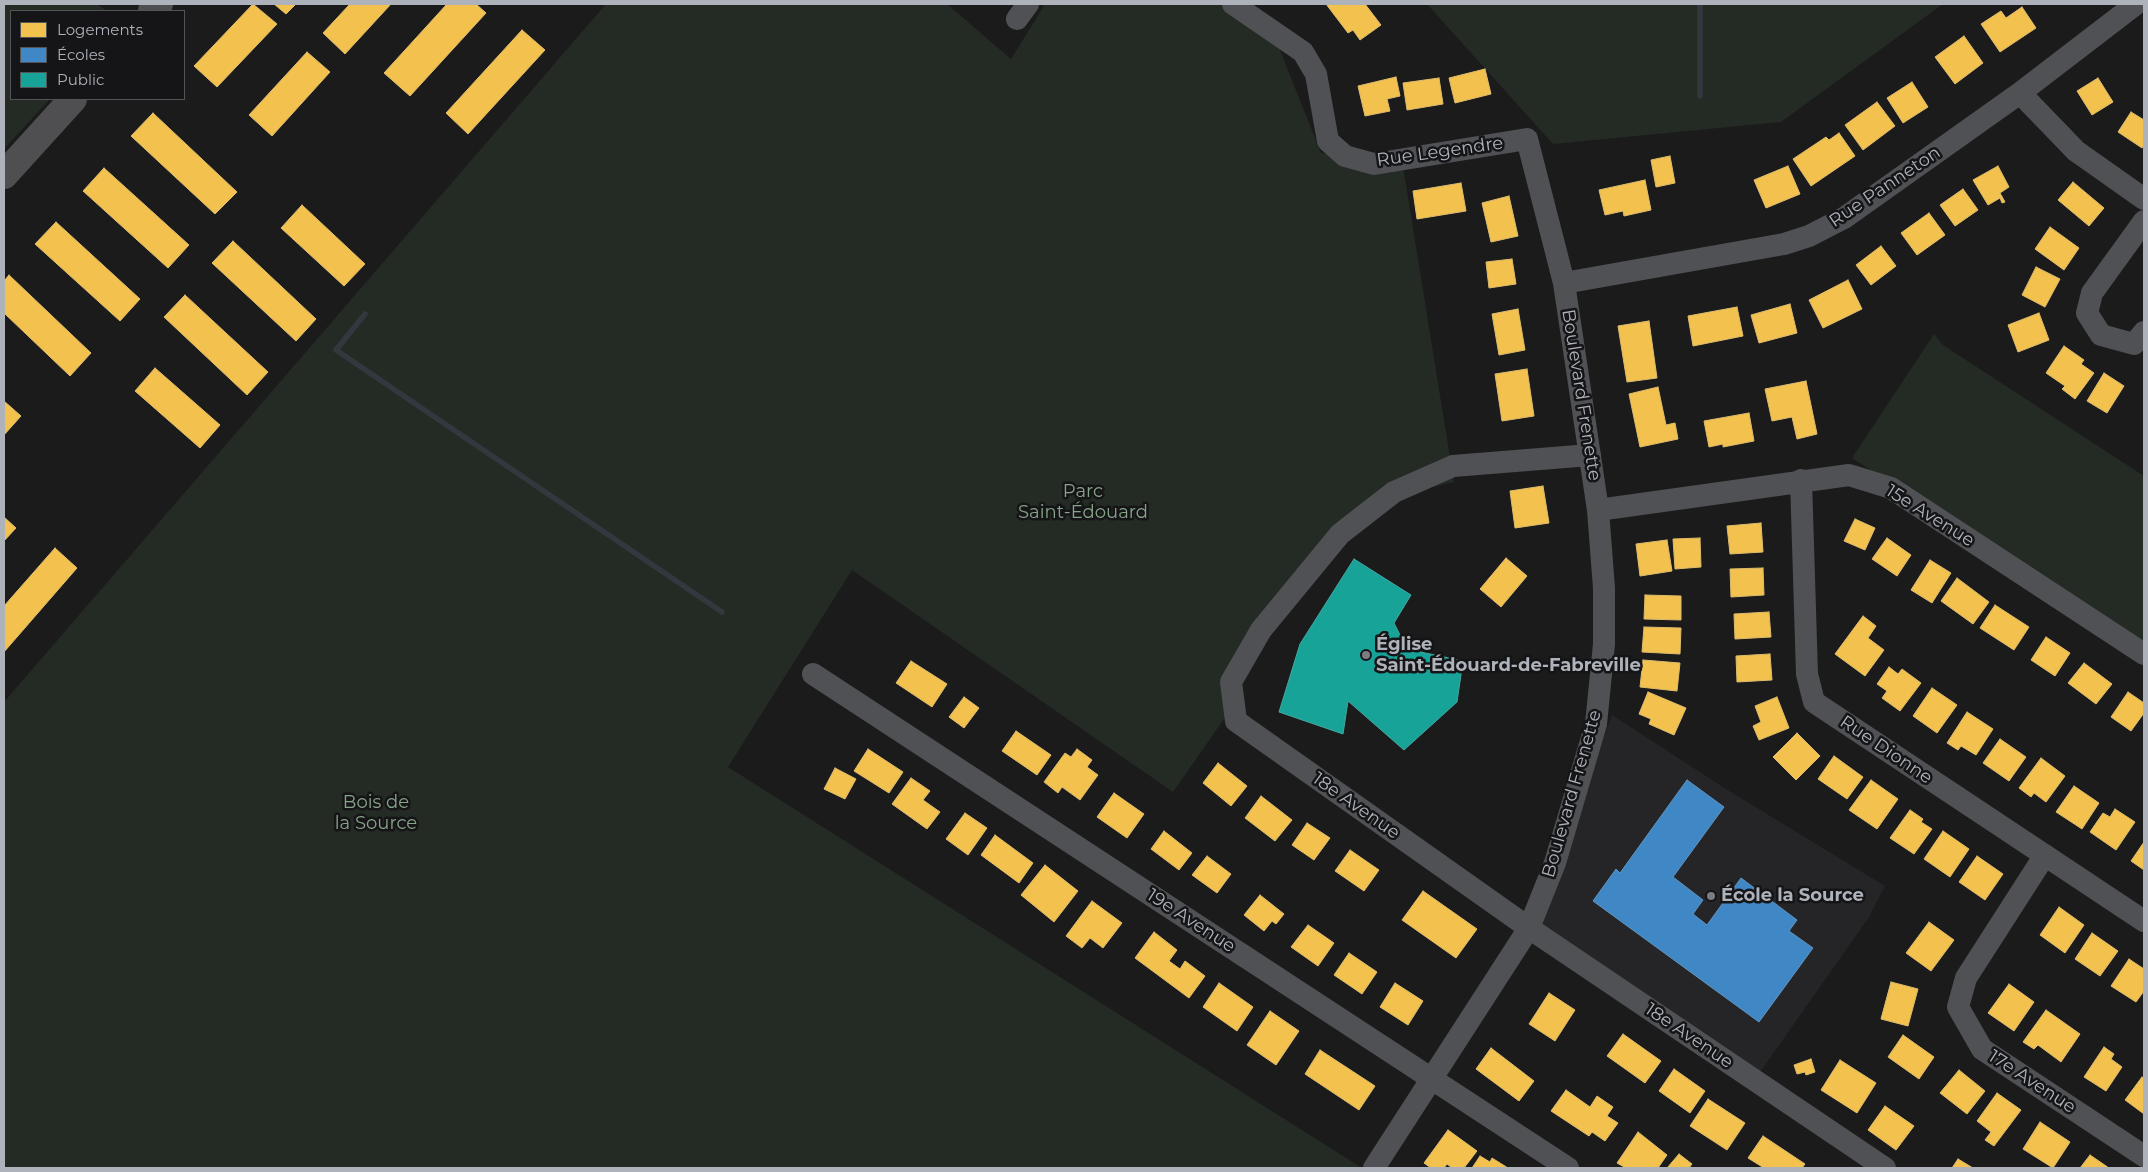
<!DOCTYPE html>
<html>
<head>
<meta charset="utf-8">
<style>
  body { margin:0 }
  #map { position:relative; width:2148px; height:1172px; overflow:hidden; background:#1b1b1b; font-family:Montserrat,sans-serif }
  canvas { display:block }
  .frame { position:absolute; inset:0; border:5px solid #aeb2ba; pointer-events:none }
  .legend { position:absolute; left:10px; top:10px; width:175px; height:90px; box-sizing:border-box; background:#151517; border:1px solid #525458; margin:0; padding:6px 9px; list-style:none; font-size:15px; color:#aeb2ba }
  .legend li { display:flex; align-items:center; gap:10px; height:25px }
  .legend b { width:25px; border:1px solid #525458 }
</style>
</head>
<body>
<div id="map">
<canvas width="2148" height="1172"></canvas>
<div class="frame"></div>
<ul class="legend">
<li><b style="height:14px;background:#f2c14e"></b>Logements</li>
<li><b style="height:14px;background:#3f88c5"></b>Écoles</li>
<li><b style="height:14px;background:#17a398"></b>Public</li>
</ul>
</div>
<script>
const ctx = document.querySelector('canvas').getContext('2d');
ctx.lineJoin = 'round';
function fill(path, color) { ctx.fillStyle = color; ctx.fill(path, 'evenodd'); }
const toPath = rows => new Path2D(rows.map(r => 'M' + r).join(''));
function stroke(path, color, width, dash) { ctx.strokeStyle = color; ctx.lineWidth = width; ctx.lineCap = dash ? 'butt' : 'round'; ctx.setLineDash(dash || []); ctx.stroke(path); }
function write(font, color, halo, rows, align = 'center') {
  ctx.font = font + ' Montserrat,sans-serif'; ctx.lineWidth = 5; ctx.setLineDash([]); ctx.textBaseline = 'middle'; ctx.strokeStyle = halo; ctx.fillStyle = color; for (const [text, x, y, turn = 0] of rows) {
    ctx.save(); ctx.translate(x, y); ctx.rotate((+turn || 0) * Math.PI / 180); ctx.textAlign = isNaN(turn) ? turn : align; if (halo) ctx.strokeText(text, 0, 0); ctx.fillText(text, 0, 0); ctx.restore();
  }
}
const built = toPath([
  [1612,715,1726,789,1885,886,1869,917,1751,1085,1529,928]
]);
const green = toPath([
  [4,4,97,4,107,11,11,11,11,99,50,99,4,149],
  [606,4,947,4,1011,59,1045,4,1233,4,1272,30,1321,153,1402,160,1454,482,1401,494,1369,520,1233,663,1231,709,1173,792,852,570,728,767,1362,1168,4,1168,4,702],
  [1427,4,1943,4,1781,122,1553,144],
  [1934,334,1943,345,2144,476,2144,649,1852,458]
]);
const homes = toPath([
  [253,4,277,24,217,87,194,66,253,4],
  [274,4,296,4,286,14,274,4],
  [350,4,391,4,345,54,323,33,350,4],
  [447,4,476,4,486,13,410,96,384,73,447,4],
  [1326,4,1365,4,1381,25,1360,40,1353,30,1348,33,1326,4],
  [2022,7,2036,28,2000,52,1981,24,2001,11,2006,18,2022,7],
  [522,30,545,50,468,134,446,113,522,30],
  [1964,36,1983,63,1955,84,1935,57,1964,36],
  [307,52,330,72,272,136,249,115,307,52],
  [1485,69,1491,94,1455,103,1449,78,1485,69],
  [1396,77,1400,96,1387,99,1390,111,1365,116,1358,86,1396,77],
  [1439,78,1443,104,1407,110,1403,83,1439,78],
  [2098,78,2113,102,2092,115,2077,91,2098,78],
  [1912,82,1928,107,1903,123,1887,98,1912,82],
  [1877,102,1895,126,1863,150,1845,125,1877,102],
  [2131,112,2144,120,2144,145,2142,148,2118,132,2131,112],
  [153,113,237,192,215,214,131,136,153,113],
  [1839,133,1855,156,1811,186,1793,159,1826,137,1829,140,1839,133],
  [1670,156,1675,183,1656,187,1651,160,1670,156],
  [1788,166,1800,194,1766,208,1754,180,1788,166],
  [1998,166,2009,187,2000,193,2005,202,2002,203,2000,198,1988,205,1973,180,1998,166],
  [104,168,189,245,168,268,83,191,104,168],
  [1645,180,1651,210,1624,216,1623,211,1605,215,1599,190,1645,180],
  [2073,182,2104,208,2089,226,2058,200,2073,182],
  [1461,183,1466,211,1417,219,1413,191,1461,183],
  [1963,189,1978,210,1955,226,1940,205,1963,189],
  [1509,196,1518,236,1491,242,1482,203,1509,196],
  [302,205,365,264,344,286,281,228,302,205],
  [1929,213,1945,235,1917,255,1901,233,1929,213],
  [56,222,140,299,120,321,35,244,56,222],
  [2050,227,2079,248,2064,270,2035,249,2050,227],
  [233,241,316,319,296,341,212,263,233,241],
  [1881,246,1896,266,1871,285,1856,265,1881,246],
  [1512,259,1516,284,1489,288,1486,262,1512,259],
  [2036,267,2060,279,2045,307,2022,295,2036,267],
  [9,275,91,353,70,376,4,313,4,281,9,275],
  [1848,280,1862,309,1823,328,1809,300,1848,280],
  [185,295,268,372,247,395,164,317,185,295],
  [1790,304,1797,333,1759,343,1751,315,1790,304],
  [1737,307,1743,336,1693,346,1688,316,1737,307],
  [1518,309,1525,350,1499,355,1492,314,1518,309],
  [2039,313,2049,340,2018,352,2008,325,2039,313],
  [1649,321,1657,378,1627,382,1618,326,1649,321],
  [2064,346,2084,360,2081,364,2094,373,2075,399,2062,389,2065,386,2046,373,2064,346],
  [155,368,220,425,200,448,135,391,155,368],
  [1527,369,1534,416,1502,421,1495,374,1527,369],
  [2104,373,2124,386,2107,413,2087,401,2104,373],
  [1806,381,1817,434,1797,439,1792,417,1772,421,1765,389,1806,381],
  [1658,387,1666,425,1675,423,1678,439,1640,447,1629,394,1658,387],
  [4,401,21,416,4,435,4,401],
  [1749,413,1754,441,1723,447,1723,444,1709,447,1704,421,1749,413],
  [1543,486,1549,523,1515,528,1510,491,1543,486],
  [4,517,16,528,4,541,4,517],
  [1855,519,1875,528,1865,550,1844,541,1855,519],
  [1761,523,1763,552,1730,554,1727,526,1761,523],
  [1700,538,1701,567,1675,569,1673,539,1700,538],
  [1887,538,1911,555,1897,576,1872,559,1887,538],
  [1667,540,1672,571,1640,576,1636,544,1667,540],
  [55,548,77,568,4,652,4,606,55,548],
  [1506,558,1527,576,1501,607,1480,589,1506,558],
  [1930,560,1951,573,1932,603,1911,590,1930,560],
  [1763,568,1764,595,1731,597,1730,569,1763,568],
  [1957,578,1989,602,1973,624,1941,601,1957,578],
  [1645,595,1681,596,1681,620,1644,619,1645,595],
  [1995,605,2029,627,2014,650,1980,628,1995,605],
  [1769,612,1771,637,1735,639,1734,614,1769,612],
  [1863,616,1876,626,1868,638,1884,650,1865,676,1835,654,1863,616],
  [1644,627,1681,628,1680,654,1642,652,1644,627],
  [2046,637,2070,653,2055,676,2031,660,2046,637],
  [1770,654,1772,680,1737,682,1736,656,1770,654],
  [1643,660,1680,663,1677,691,1640,687,1643,660],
  [911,661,947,684,932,707,896,683,911,661],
  [2084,663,2112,684,2096,704,2068,683,2084,663],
  [1889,667,1898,674,1902,669,1921,683,1900,711,1882,698,1887,691,1877,684,1889,667],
  [1932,688,1957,705,1937,733,1913,716,1932,688],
  [1648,692,1686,708,1674,735,1649,724,1651,719,1639,714,1648,692],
  [2128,692,2144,703,2144,713,2131,731,2111,717,2128,692],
  [964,697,979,708,964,728,949,717,964,697],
  [1777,697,1789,728,1759,740,1753,726,1761,722,1755,706,1777,697],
  [1967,712,1993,729,1976,755,1961,746,1958,750,1947,743,1967,712],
  [1016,731,1051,755,1037,775,1002,751,1016,731],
  [1797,733,1820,756,1796,780,1773,757,1797,733],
  [2000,739,2026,757,2009,781,1983,763,2000,739],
  [868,749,903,772,889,793,854,771,868,749],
  [1077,749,1092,760,1087,767,1098,775,1080,800,1062,787,1058,793,1044,782,1065,753,1071,757,1077,749],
  [1834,756,1863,777,1847,799,1818,779,1834,756],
  [2041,758,2065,776,2046,802,2034,793,2031,797,2019,788,2041,758],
  [1218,763,1247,786,1231,806,1203,783,1218,763],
  [835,768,856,779,845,799,824,789,835,768],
  [911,778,930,791,923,800,940,812,927,829,892,804,911,778],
  [1871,780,1898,799,1877,829,1849,810,1871,780],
  [2074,786,2099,803,2082,829,2056,812,2074,786],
  [1114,793,1144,814,1127,838,1097,817,1114,793],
  [1261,796,1292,820,1275,841,1245,818,1261,796],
  [2115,809,2135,822,2116,850,2090,832,2103,813,2110,817,2115,809],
  [1910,810,1923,819,1921,822,1932,829,1914,854,1890,838,1910,810],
  [965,813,987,828,968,855,946,839,965,813],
  [1307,823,1330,838,1314,860,1292,845,1307,823],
  [1164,831,1192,853,1179,870,1151,849,1164,831],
  [1943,831,1969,849,1950,877,1924,859,1943,831],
  [995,835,1033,863,1019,883,981,855,995,835],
  [2144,842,2144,870,2131,861,2144,842],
  [1350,850,1379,870,1364,891,1335,871,1350,850],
  [1207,856,1231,874,1217,893,1192,875,1207,856],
  [1977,856,2003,874,1985,900,1959,882,1977,856],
  [1045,865,1078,891,1054,922,1021,895,1045,865],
  [1423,891,1477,929,1456,958,1402,920,1423,891],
  [1260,895,1284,914,1276,924,1272,921,1264,931,1244,915,1260,895],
  [1092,901,1122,923,1103,948,1090,938,1082,948,1066,936,1092,901],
  [2059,907,2084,925,2065,953,2040,935,2059,907],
  [1929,922,1954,940,1931,971,1906,953,1929,922],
  [1308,925,1334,943,1318,966,1291,947,1308,925],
  [1154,932,1177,950,1169,961,1180,969,1185,961,1205,976,1189,998,1135,958,1154,932],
  [2092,933,2118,951,2100,976,2075,959,2092,933],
  [1349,953,1377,972,1362,994,1334,975,1349,953],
  [2129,959,2144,969,2144,991,2136,1002,2111,986,2129,959],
  [1891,982,1918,989,1908,1026,1881,1019,1891,982],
  [1219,983,1253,1007,1237,1031,1203,1007,1219,983],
  [1395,983,1423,1001,1408,1025,1380,1007,1395,983],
  [2009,984,2034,1002,2014,1031,1988,1013,2009,984],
  [1549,993,1575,1010,1555,1041,1529,1024,1549,993],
  [2046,1010,2080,1034,2061,1062,2038,1045,2034,1049,2023,1042,2046,1010],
  [1270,1011,1299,1031,1276,1065,1247,1045,1270,1011],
  [1623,1034,1661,1061,1645,1083,1607,1056,1623,1034],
  [1903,1035,1934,1057,1919,1079,1888,1057,1903,1035],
  [2104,1047,2114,1054,2111,1059,2122,1067,2106,1091,2084,1077,2104,1047],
  [1491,1048,1534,1081,1519,1101,1476,1069,1491,1048],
  [1320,1050,1375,1086,1359,1110,1305,1074,1320,1050],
  [1811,1059,1815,1072,1806,1075,1805,1072,1797,1074,1794,1065,1811,1059],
  [1840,1060,1876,1083,1857,1113,1821,1090,1840,1060],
  [1674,1069,1705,1091,1690,1113,1659,1091,1674,1069],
  [1959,1070,1985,1091,1967,1114,1940,1093,1959,1070],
  [2142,1077,2144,1079,2144,1114,2125,1100,2142,1077],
  [1566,1090,1590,1107,1597,1096,1613,1107,1607,1116,1618,1123,1605,1141,1592,1132,1589,1136,1551,1111,1566,1090],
  [1997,1093,2021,1110,1994,1146,1985,1140,1991,1132,1977,1121,1997,1093],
  [1708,1099,1745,1123,1727,1150,1690,1126,1708,1099],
  [1885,1106,1914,1126,1896,1150,1868,1130,1885,1106],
  [2040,1122,2070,1142,2053,1168,2023,1149,2040,1122],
  [1448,1130,1477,1151,1464,1168,1452,1168,1447,1164,1444,1168,1431,1168,1424,1163,1448,1130],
  [1638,1132,1667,1155,1658,1168,1626,1168,1617,1163,1638,1132],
  [1763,1136,1805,1164,1802,1168,1764,1168,1748,1158,1763,1136],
  [1679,1154,1692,1164,1689,1168,1667,1168,1679,1154],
  [2090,1155,2109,1168,2080,1168,2090,1155],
  [1480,1156,1490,1162,1492,1158,1508,1168,1472,1168,1480,1156],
  [1958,1159,1973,1168,1952,1168,1958,1159]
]);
const schools = toPath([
  [1687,780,1724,807,1673,877,1703,900,1693,914,1707,925,1741,878,1797,920,1789,931,1813,948,1759,1022,1593,901,1616,869,1620,873,1687,780]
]);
const public = toPath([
  [1354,559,1411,595,1394,623,1407,649,1463,661,1457,702,1404,750,1348,701,1343,734,1279,712,1300,644,1354,559]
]);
const stream = toPath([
  [1700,96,1700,4],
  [365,314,336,350,722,612]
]);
const minor = toPath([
  [1233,4,1303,52,1316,74,1328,141,1345,156,1374,164,1527,139,1564,283,1598,510,1604,588,1604,644,1596,724,1555,863,1529,928,1374,1168],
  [1017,19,1028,4],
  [2020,93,2076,151,2144,199],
  [2144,221,2092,293,2087,313,2101,335,2134,344,2144,332],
  [1564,283,1784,244,1809,236,1844,218,2020,93,2136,4],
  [1590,455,1453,466,1394,492,1340,534,1261,630,1231,682,1236,721,1529,928,1885,1168],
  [1801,480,1807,674,1814,702,2144,921],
  [1598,510,1849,475,1891,488,2144,654],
  [813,674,1568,1168],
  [2045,855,1966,978,1958,1007,1982,1049,2144,1156]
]);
const secondary = toPath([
  [152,11,159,4],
  [4,175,73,99]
]);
const markers = [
  [1366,655,5,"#7b7d82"],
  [1711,896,5,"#7b7d82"]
];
const streetNames = [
  ["Rue Legendre",1440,152,-8],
  ["Rue Panneton",1885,187,-34],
  ["Boulevard Frenette",1581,395,81],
  ["15e Avenue",1930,516,32],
  ["Rue Dionne",1886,750,34],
  ["Boulevard Frenette",1572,794,-74],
  ["18e Avenue",1356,806,35],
  ["19e Avenue",1191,921,33],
  ["18e Avenue",1689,1036,34],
  ["17e Avenue",2032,1082,33]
];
const parkNames = [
  ["Parc",1083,492],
  ["Saint-Édouard",1083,513],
  ["Bois de",376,803],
  ["la Source",376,824]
];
const poiNames = [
  ["Église",1376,645],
  ["Saint-Édouard-de-Fabreville",1376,666],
  ["École la Source",1721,896]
];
fill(built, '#252527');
fill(green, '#242a24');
fill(homes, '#f2c14e');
stroke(homes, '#debc6e', 1);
fill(schools, '#3f88c5');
stroke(schools, '#6095c2', 1);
fill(public, '#17a398');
stroke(public, '#44a8a2', 1);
stroke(stream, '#31383e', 5.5);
stroke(minor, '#505154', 22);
stroke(secondary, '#4f4f51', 28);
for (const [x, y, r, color] of markers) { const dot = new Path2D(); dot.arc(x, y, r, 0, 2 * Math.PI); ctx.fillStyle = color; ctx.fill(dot); stroke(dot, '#151517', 2); }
write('18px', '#aeb2ba', '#151517', streetNames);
write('18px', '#87a388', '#151517', parkNames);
write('bold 18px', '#aeb2ba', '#151517', poiNames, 'left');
</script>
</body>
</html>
